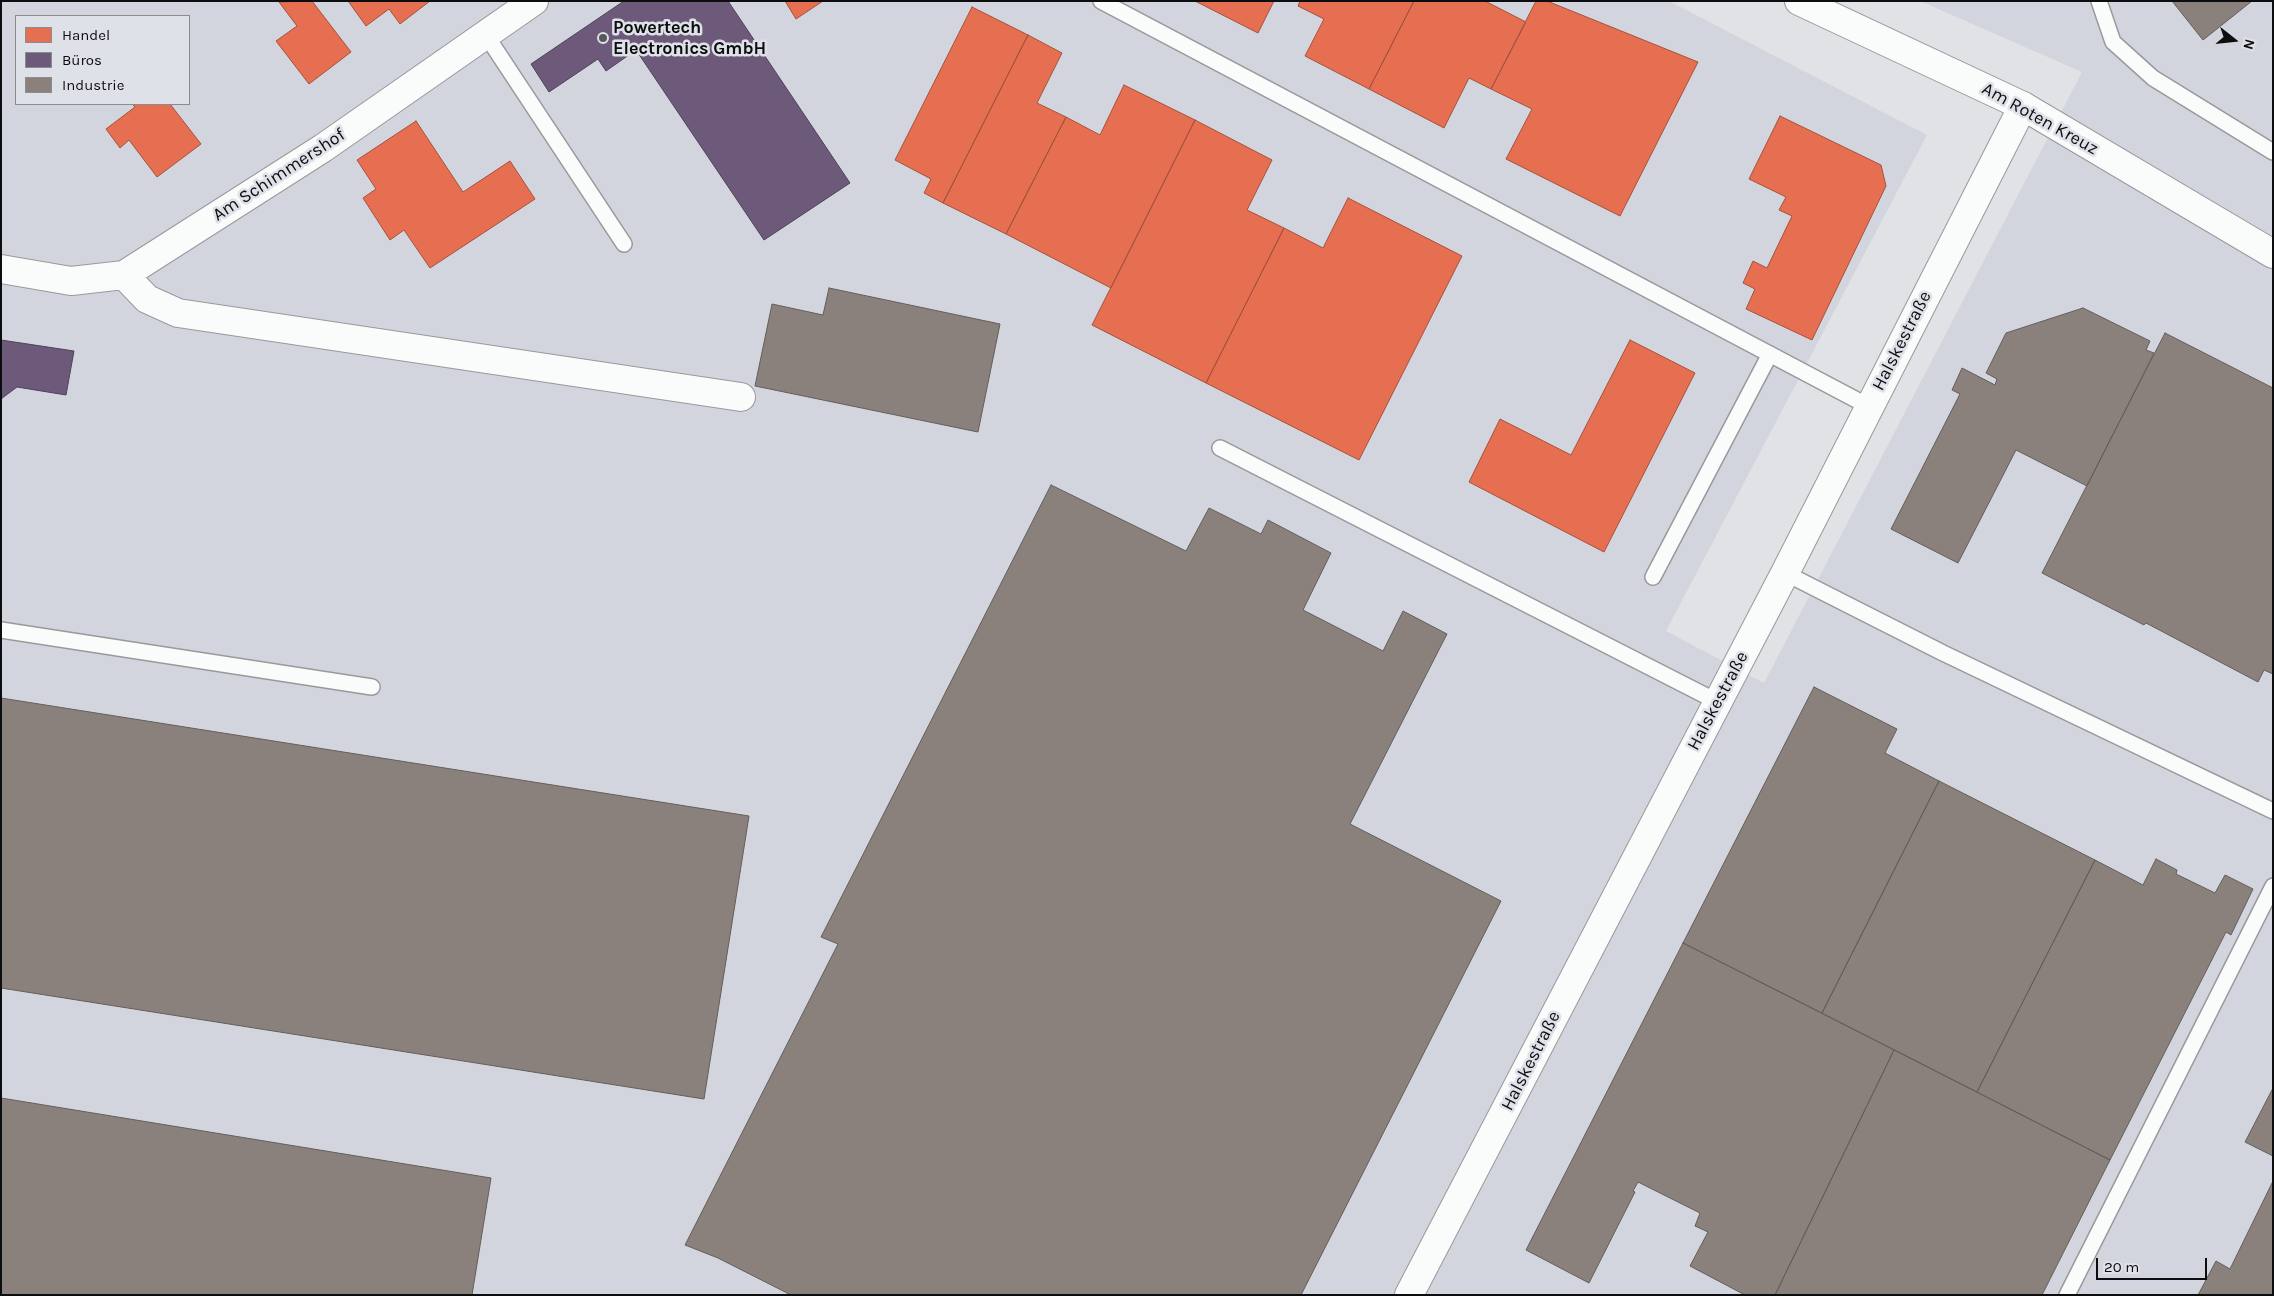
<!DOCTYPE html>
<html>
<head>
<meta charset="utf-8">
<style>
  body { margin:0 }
  #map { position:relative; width:2274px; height:1296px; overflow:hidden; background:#e1e2e6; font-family:Karla,sans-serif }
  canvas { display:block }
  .frame { position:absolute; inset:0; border:2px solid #0c0d0f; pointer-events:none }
  .legend { position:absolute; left:15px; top:15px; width:175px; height:90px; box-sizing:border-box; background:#dfe1e8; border:1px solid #8b8c91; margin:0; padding:6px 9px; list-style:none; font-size:15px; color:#0c0d0f }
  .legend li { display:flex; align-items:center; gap:10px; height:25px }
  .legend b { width:25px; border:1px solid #8b8c91 }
  .north { position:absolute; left:2209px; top:15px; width:50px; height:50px; -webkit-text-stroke:4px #dfe1e8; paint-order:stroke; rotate:106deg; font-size:14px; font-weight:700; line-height:20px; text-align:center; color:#0c0d0f }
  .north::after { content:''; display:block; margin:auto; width:18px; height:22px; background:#0c0d0f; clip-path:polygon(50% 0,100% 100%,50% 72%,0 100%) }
  .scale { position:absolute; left:2096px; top:1258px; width:111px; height:22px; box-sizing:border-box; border:2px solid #0c0d0f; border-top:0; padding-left:6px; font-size:15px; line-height:18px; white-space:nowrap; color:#0c0d0f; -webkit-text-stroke:4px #dfe1e8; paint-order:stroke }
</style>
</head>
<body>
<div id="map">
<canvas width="2274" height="1296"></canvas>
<div class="frame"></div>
<ul class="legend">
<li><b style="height:14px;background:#e76f51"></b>Handel</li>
<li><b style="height:14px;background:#6d597a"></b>Büros</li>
<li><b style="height:14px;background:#8a817c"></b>Industrie</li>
</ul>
<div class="north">N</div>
<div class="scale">20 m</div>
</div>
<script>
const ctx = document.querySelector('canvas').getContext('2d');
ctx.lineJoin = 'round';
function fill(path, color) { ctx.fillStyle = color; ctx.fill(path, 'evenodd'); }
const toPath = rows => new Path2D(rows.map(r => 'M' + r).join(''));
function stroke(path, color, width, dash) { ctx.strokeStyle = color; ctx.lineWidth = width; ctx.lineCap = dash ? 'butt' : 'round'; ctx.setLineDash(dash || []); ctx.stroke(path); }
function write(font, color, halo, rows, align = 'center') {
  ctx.font = font + ' Karla,sans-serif'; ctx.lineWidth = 5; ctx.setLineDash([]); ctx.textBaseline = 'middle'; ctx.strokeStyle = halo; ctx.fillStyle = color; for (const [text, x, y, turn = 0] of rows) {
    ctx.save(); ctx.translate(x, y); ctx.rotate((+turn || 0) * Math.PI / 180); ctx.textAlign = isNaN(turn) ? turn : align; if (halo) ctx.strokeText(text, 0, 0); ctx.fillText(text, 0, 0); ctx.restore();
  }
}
const built = toPath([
  [1,1,1669,1,1927,135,1666,631,1764,683,2082,72,1920,1,2273,1,2273,1295,1,1295],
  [16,16,189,16,189,104,16,104]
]);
const shops = toPath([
  [312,1,351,52,309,84,276,41,297,26,279,2,312,1],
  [348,1,430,1,400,24,389,9,366,26,348,1],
  [785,1,823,1,796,19,785,1],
  [1195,1,1274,1,1258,33,1195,1],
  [1300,1,1414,1,1369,89,1305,56,1324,19,1298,6,1300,1],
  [1414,1,1485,1,1526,22,1491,89,1469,78,1444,128,1369,89,1414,1],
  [1536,1,1547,1,1698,62,1620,216,1506,159,1532,109,1491,89,1536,1],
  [972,7,1028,35,943,203,924,193,931,179,895,160,972,7],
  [1028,35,1062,53,1037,103,1066,117,1006,234,943,203,1028,35],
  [1124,85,1195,120,1111,288,1006,234,1066,117,1100,135,1124,85],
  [132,104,170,104,201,144,157,177,129,140,120,148,106,129,135,107,132,104],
  [1780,116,1881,165,1886,186,1812,340,1746,309,1755,289,1743,283,1753,261,1767,268,1792,216,1779,210,1786,197,1749,179,1780,116],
  [1195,120,1272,160,1247,210,1284,228,1206,383,1092,325,1195,120],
  [416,121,463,192,510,161,535,199,430,268,404,230,390,240,363,198,376,189,357,160,416,121],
  [1348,198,1462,256,1359,460,1206,383,1284,228,1323,248,1348,198],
  [1630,340,1695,373,1604,552,1469,482,1500,419,1571,455,1630,340]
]);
const offices = toPath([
  [624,1,728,1,850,183,764,240,636,50,606,71,598,59,549,92,531,64,624,1],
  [1,340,74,351,66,395,17,387,1,399,1,340]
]);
const industry = toPath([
  [2172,1,2252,1,2203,40,2172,1],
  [829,288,1000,324,978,432,755,386,772,304,823,315,829,288],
  [2083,308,2150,341,2146,350,2154,353,2087,486,2016,450,1958,563,1891,529,1960,394,1952,390,1962,368,1995,385,1997,379,1986,373,2006,333,2083,308],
  [2165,333,2273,388,2273,674,2264,670,2258,682,2146,623,2144,625,2042,573,2165,333],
  [1051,485,1186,551,1209,508,1261,534,1268,520,1331,553,1303,610,1383,651,1403,611,1447,634,1350,824,1501,901,1301,1295,791,1295,718,1258,685,1245,838,944,821,937,1051,485],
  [1814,687,1897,729,1885,753,1939,781,1822,1013,1683,943,1814,687],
  [1,698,749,816,704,1099,1,988,1,698],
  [1939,781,2095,860,1977,1092,1822,1013,1939,781],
  [2156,859,2177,870,2176,874,2215,893,2225,875,2253,889,2231,935,2226,932,2110,1160,1977,1092,2095,860,2143,885,2156,859],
  [1683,943,1894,1050,1775,1295,1745,1295,1690,1266,1708,1232,1695,1226,1700,1213,1638,1182,1633,1191,1635,1192,1589,1283,1526,1250,1683,943],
  [1894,1050,2110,1160,2042,1295,1775,1295,1894,1050],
  [2273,1088,2273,1156,2245,1142,2273,1088],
  [1,1098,491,1178,472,1295,1,1295,1,1098],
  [2273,1181,2273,1295,2198,1295,2216,1261,2230,1269,2273,1181]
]);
const lane = toPath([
  [1101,1,1868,406],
  [2099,1,2113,42,2153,78,2273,152],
  [486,35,624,244],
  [1220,448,1718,702],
  [1785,573,1943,653,2273,811],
  [1653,577,1770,354],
  [1,630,372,687],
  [2067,1295,2273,886]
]);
const street = toPath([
  [1,269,71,281,124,275,323,148,534,1],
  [124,275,147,299,178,313,741,397],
  [1409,1295,1785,573,2023,106]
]);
const secondary = toPath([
  [1799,1,2023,106,2273,254]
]);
const markers = [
  [603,38,5,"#57585a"]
];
const poiNames = [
  ["Powertech",613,28],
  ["Electronics GmbH",613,49]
];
const streetNames = [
  ["Am Roten Kreuz",2040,119,29],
  ["Am Schimmershof",279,175,-33],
  ["Halskestraße",1902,341,-63],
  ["Halskestraße",1718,701,-62],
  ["Halskestraße",1531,1061,-63]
];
fill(built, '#d3d5de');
fill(shops, '#e76f51');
stroke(shops, '#a5523d', 1);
fill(offices, '#6d597a');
stroke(offices, '#50425a', 1);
fill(industry, '#8a817c');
stroke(industry, '#645e5b', 1);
stroke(lane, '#99999c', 18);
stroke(street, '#99999c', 30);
stroke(secondary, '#99999c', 30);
stroke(lane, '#fafbfb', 15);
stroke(street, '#fafbfb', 28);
stroke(secondary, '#fafbfb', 28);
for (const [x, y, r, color] of markers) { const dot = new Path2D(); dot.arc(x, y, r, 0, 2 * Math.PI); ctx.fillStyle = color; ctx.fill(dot); stroke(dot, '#dfe1e8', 2); }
write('bold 18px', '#0c0d0f', '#dfe1e8', poiNames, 'left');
write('18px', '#0c0d0f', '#dfe1e8', streetNames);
</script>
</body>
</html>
